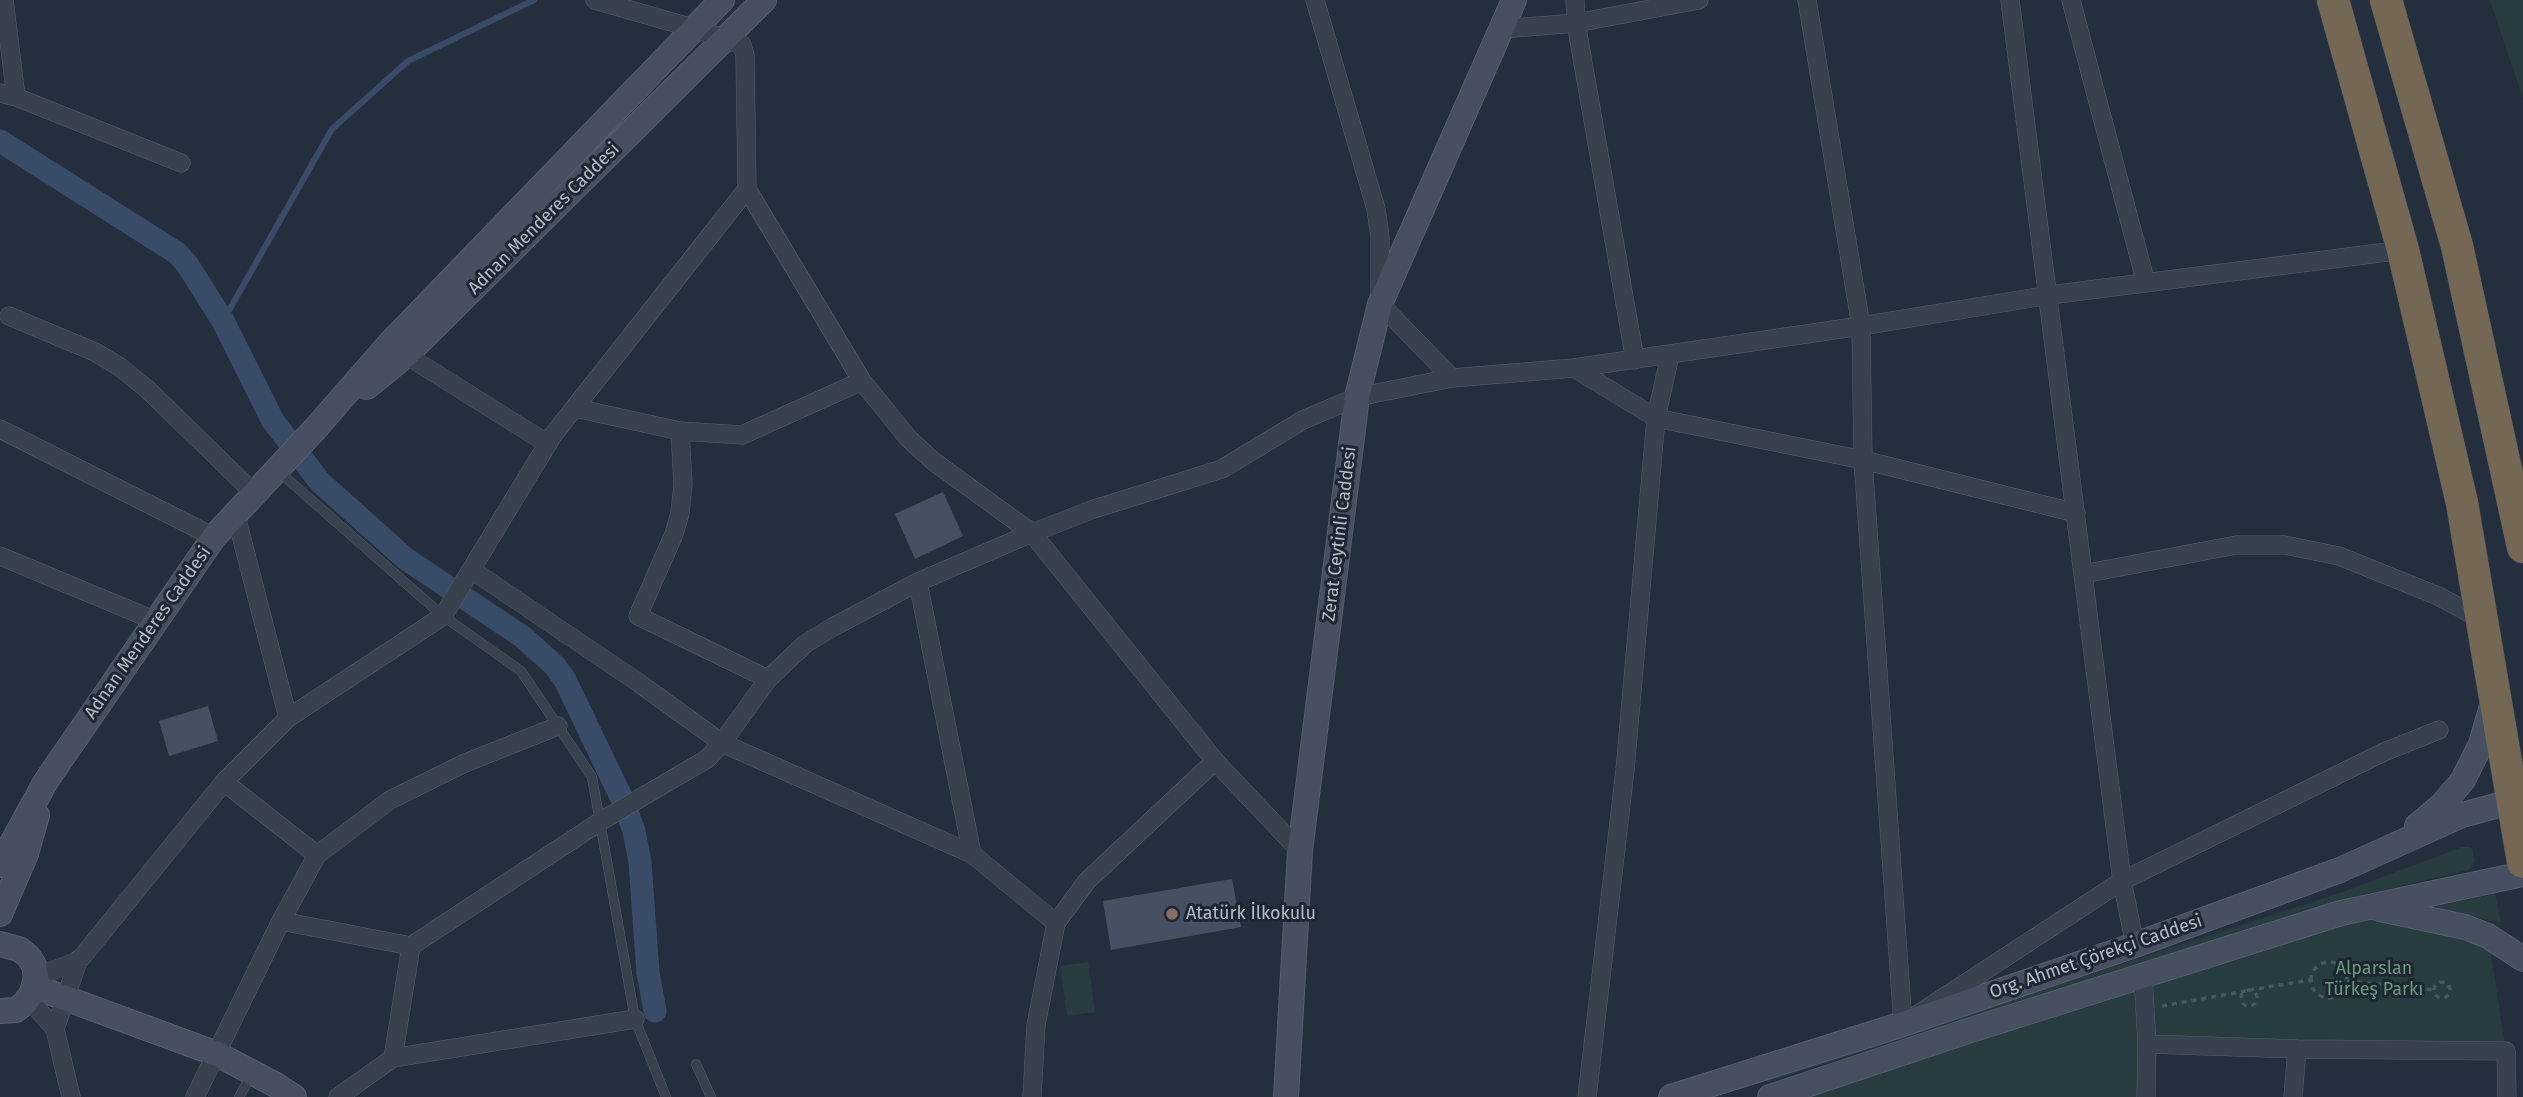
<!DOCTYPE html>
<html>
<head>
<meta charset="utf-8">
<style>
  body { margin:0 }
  canvas { display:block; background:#242f3e }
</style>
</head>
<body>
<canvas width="2523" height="1097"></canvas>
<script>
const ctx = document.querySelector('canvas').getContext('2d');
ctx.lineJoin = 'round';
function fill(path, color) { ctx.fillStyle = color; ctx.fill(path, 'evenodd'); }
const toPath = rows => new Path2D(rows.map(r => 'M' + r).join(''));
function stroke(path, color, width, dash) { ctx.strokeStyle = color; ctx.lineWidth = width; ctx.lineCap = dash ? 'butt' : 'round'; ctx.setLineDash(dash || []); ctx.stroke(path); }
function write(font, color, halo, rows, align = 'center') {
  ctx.font = font + ' "Fira Sans",sans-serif'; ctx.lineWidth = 6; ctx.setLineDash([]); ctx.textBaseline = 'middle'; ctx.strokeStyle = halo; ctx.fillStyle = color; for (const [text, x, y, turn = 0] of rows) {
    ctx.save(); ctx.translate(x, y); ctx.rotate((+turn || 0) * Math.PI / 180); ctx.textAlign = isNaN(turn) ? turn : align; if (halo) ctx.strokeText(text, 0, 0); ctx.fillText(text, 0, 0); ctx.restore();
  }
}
const green = toPath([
  [2490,0,2523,0,2523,98],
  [2462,847,2469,847,2472,849,2475,862,2468,870,2344,899,1767,1082,1766,1079,2343,892],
  [2495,894,2501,923,2433,907],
  [2341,913,2488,936,2506,1051,2148,1044,2146,1097,1770,1097],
  [1088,962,1095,1012,1067,1016,1060,966]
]);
const stream = toPath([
  [223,321,332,129,408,61,534,0]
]);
const canal = toPath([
  [0,141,177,253,187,264,223,321,273,421,320,482,406,559,523,637,555,666,565,680,624,803,634,831,640,862,648,973,655,1011]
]);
const building = toPath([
  [943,492,963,536,915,559,895,514],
  [208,706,218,741,169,756,159,721],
  [1232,879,1241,927,1111,950,1103,901]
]);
const path = toPath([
  '2311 980a18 18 0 1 1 36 0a18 18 0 1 1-36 0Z',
  [2347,981,2434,990],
  '2434 990a8 8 0 1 1 16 0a8 8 0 1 1-16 0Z',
  [2249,990,2311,980],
  '2241 998a8 8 0 1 1 16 0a8 8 0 1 1-16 0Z',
  [2162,1006,2246,991]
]);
const lane = toPath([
  [277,470,443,616,521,671,592,777,635,1019,666,1097],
  [696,1064,711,1097],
  [239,1097,252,1074]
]);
const street = toPath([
  [4,0,16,97],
  [595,0,696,29,742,45,745,55,747,189,862,381,908,438,933,461,1032,533,1215,761,1300,851],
  [1315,0,1376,209,1380,237,1380,304,1452,378],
  [1575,0,1576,23,1635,360],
  [1807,0,1861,326,1863,460,1903,1024,2122,881,2384,752,2439,730],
  [2010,0,2122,881,2135,945],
  [2071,0,2146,283],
  [1502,29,1576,23,1699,0],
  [0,93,16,97,181,163],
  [9,316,95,352,120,367,147,389,254,493],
  [406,355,548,444],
  [1574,368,1656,418,1863,460,2076,513],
  [575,408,680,431,742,435,862,381],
  [0,429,214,537],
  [680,431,683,484,680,513,674,534,638,616,768,679],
  [235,512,288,718],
  [0,556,156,621],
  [472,570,639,683,722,743,972,854,1056,923],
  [2083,574,2236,545,2285,545,2339,556,2438,596,2483,620],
  [918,582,972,854],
  [224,782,317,855],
  [281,921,411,946],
  [2143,976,2147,1044,2146,1097],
  [36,977,75,962,82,957,224,782,288,718,443,616,553,435,747,189],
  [29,999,55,1029,71,1097],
  [55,1029,78,961],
  [2147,1044,2297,1049,2506,1051,2507,1097],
  [393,1058,635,1019],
  [195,1097,281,921,317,855,390,800,465,763,558,726],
  [338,1097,393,1058,411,946,601,821,707,759,722,743,768,679,805,644,833,627,918,582,1032,533,1091,510,1222,469,1303,420,1357,397,1452,378,1574,368,1861,326,2050,295,2403,250],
  [1032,1097,1036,1025,1056,923,1087,881,1215,761],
  [1587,1097,1625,770,1656,418,1670,355],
  [2293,1097,2297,1049]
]);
const secondary = toPath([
  [367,387,406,355,764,0],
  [2417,826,2442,805,2463,780,2481,744,2493,702],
  [0,865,46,781,214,537,315,429,392,341,722,0],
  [2380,909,2465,927,2488,936,2523,959],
  [0,914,26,854,37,815],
  [0,944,19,949,28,956,34,965,36,977,32,993,25,1003,16,1010,0,1011],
  [35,987,217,1054,274,1084,294,1097],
  [1286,1097,1300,851,1357,397,1380,304,1514,0],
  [1671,1097,1903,1024,2135,945,2340,870,2462,815,2514,801],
  [1770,1097,1971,1030,2341,913,2523,874]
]);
const highway = toPath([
  [2333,0,2403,250,2462,503,2523,862],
  [2386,0,2457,246,2523,547]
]);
const markers = [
  [1172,914,7,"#8d6e63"]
];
const streetNames = [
  ["Adnan Menderes Caddesi",544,219,-45],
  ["Zerat Ceytinli Caddesi",1340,534,-83],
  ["Adnan Menderes Caddesi",148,633,-55],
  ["Org. Ahmet Çörekçi Caddesi",2096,957,-19]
];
const poiNames = [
  ["Atatürk İlkokulu",1186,914]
];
const parkNames = [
  ["Alparslan",2374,969],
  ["Türkeş Parkı",2374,990]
];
fill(green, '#263c3f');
stroke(stream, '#394c67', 6);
stroke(canal, '#394c67', 23);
fill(building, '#455162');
stroke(lane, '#565f6c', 10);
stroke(street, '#565f6c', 19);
stroke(secondary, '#565f6c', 26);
stroke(highway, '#434c59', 33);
stroke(path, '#44595c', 3.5, [5, 5]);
stroke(lane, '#38414e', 9);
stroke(street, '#38414e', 18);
stroke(secondary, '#465061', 24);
stroke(highway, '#746855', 32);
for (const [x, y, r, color] of markers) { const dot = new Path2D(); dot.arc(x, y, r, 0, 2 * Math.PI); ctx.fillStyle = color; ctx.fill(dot); stroke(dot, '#1d2633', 2.5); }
write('18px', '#b4bcc9', '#1d2633', streetNames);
write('18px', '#b4bcc9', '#1d2633', poiNames, 'left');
write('18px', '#6b9a76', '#1d2633', parkNames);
</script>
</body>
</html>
